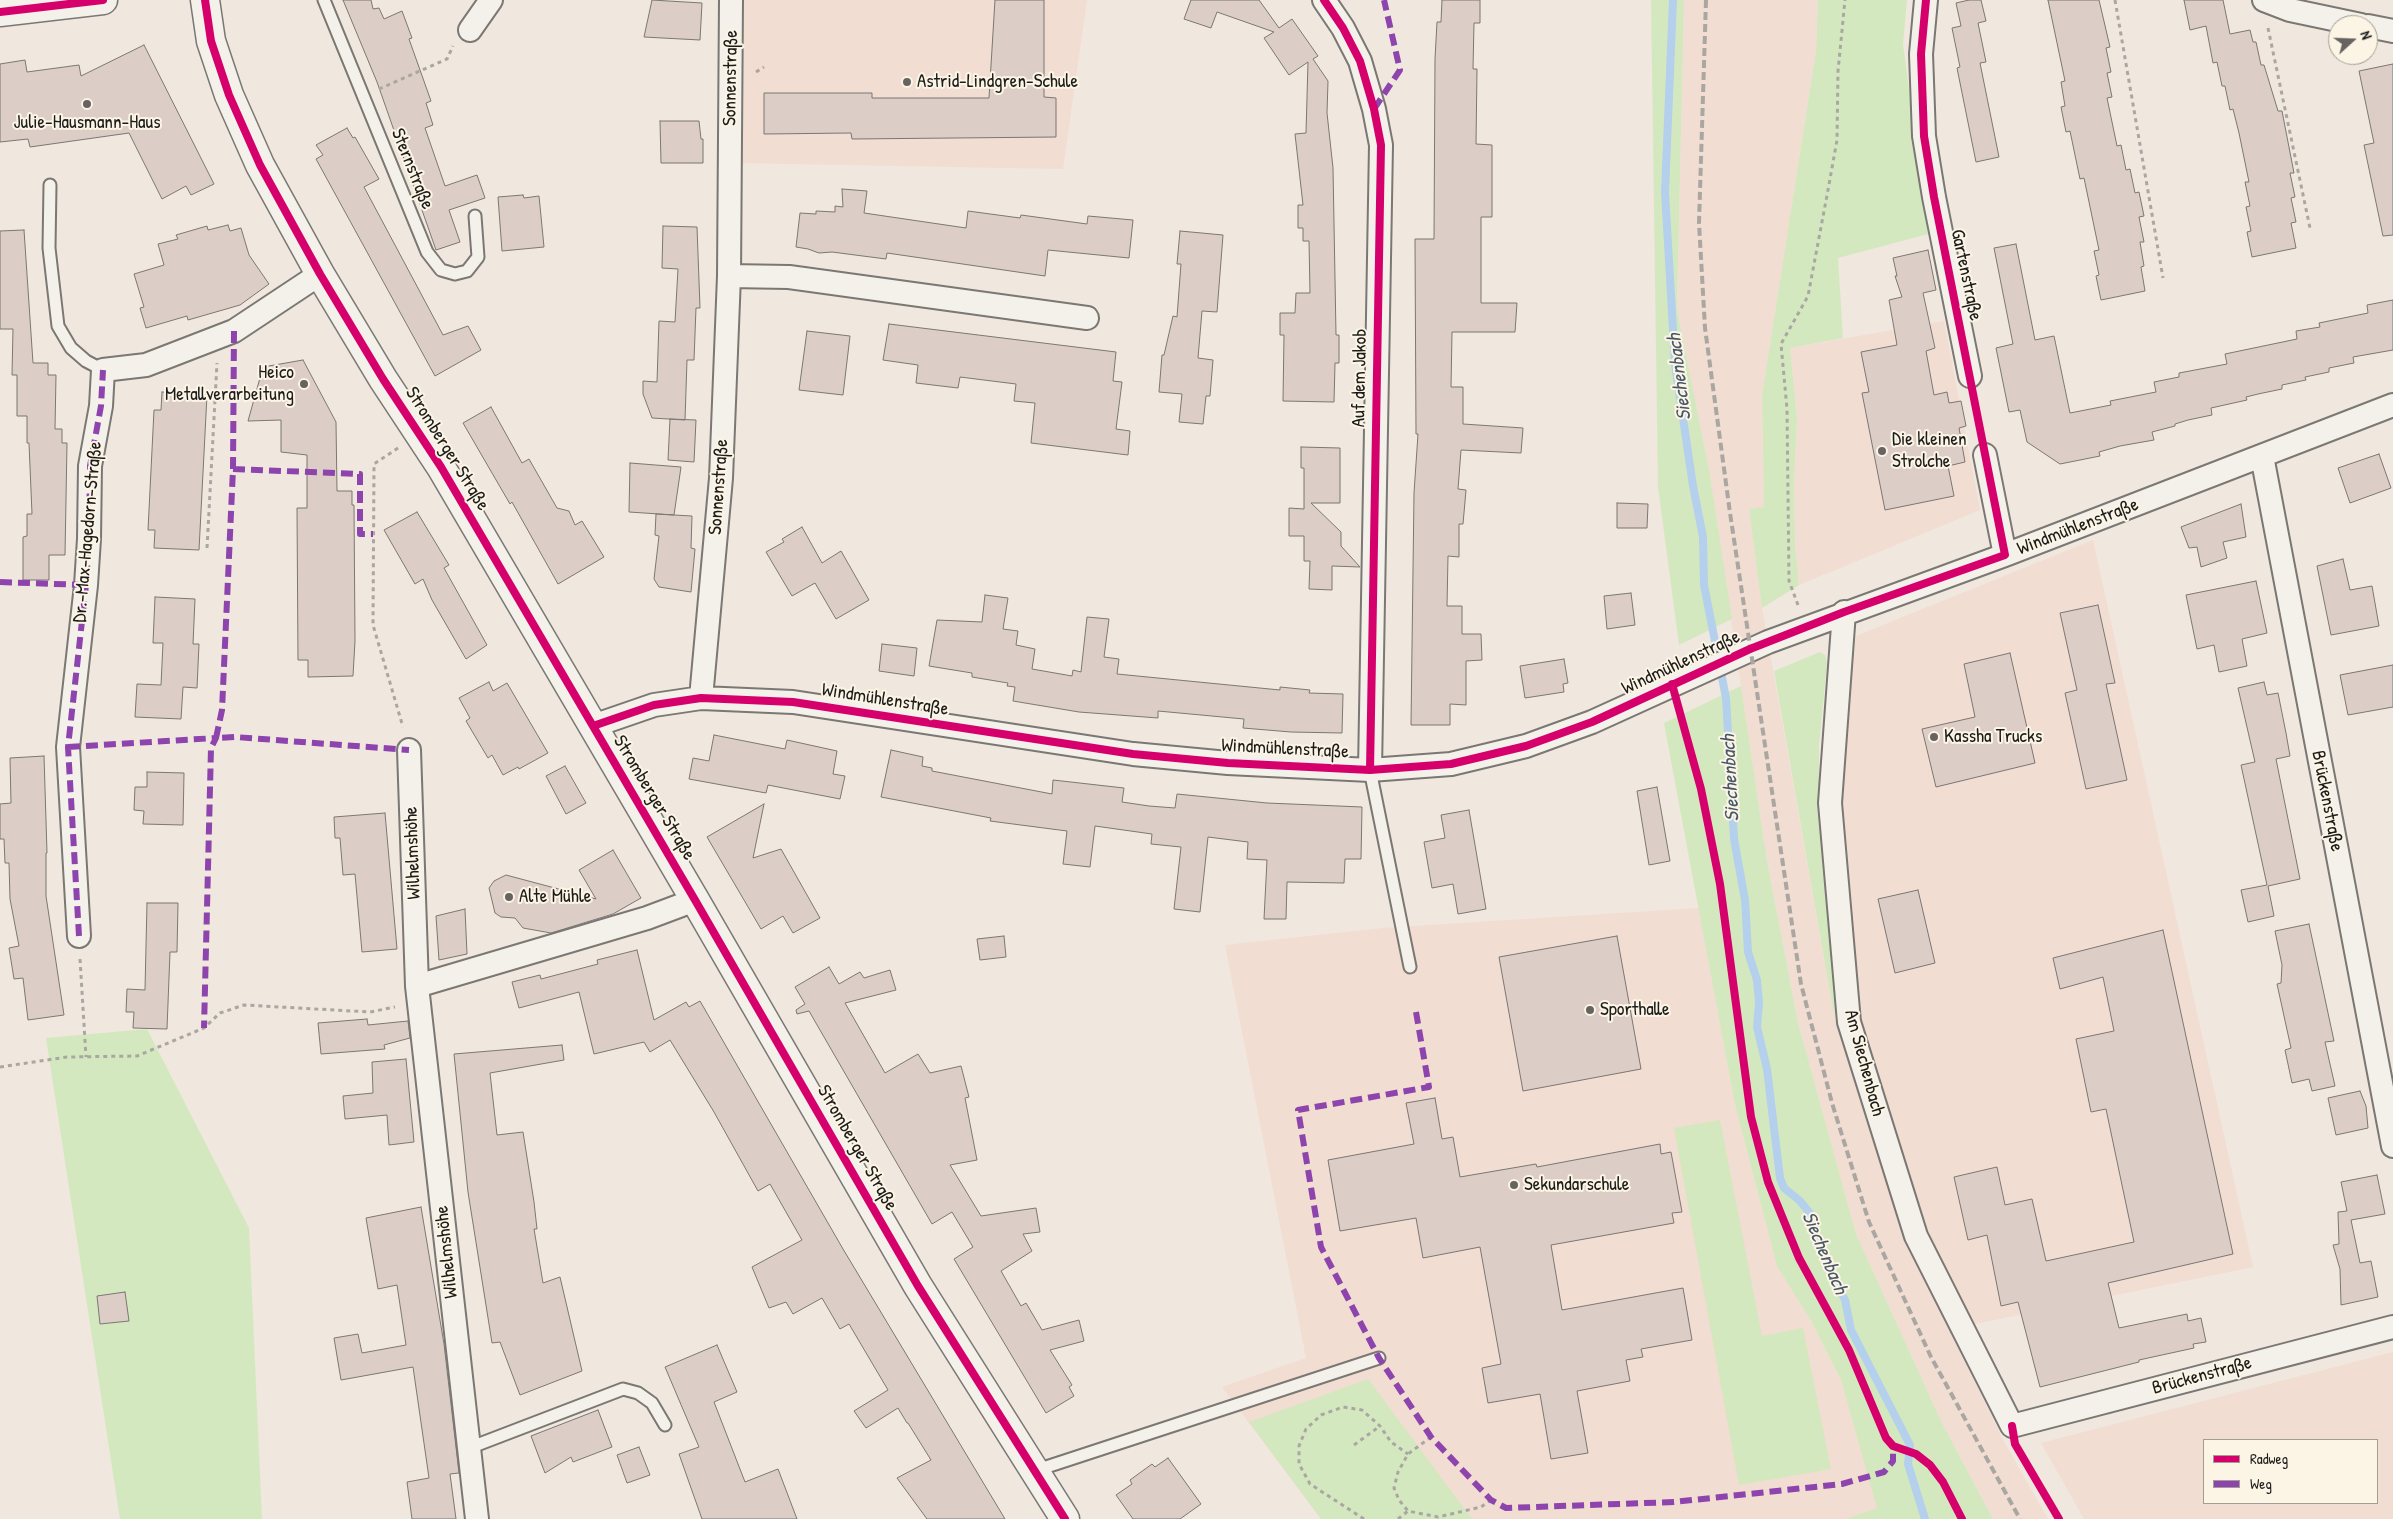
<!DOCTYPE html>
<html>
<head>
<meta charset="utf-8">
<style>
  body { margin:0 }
  #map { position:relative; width:2393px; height:1519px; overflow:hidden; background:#f0e7de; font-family:"Patrick Hand",sans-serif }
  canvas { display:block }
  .legend { position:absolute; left:2203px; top:1439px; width:175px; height:65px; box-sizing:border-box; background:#fcf5e5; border:1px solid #a29e95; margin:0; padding:6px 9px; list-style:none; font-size:15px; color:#1c1c1c }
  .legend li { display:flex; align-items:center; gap:10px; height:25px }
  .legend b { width:25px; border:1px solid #a29e95 }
  .north { position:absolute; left:2328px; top:15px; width:50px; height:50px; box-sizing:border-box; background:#fcf5e5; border:1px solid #a29e95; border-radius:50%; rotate:70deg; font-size:14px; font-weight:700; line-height:20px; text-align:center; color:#1c1c1c }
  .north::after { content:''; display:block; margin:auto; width:18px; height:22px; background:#666360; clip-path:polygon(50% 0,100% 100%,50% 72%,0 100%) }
</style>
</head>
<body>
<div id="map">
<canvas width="2393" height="1519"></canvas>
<ul class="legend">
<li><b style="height:6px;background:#d6006c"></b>Radweg</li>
<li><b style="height:6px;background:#8e44ad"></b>Weg</li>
</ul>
<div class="north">N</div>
</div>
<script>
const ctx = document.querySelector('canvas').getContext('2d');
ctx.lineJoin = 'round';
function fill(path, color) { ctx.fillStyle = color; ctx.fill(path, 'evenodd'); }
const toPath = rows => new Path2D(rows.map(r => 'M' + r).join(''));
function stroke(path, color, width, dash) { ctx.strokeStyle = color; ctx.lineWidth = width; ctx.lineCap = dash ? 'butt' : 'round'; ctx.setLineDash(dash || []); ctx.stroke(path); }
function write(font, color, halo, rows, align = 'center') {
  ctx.font = font + ' "Patrick Hand",sans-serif'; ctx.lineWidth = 4; ctx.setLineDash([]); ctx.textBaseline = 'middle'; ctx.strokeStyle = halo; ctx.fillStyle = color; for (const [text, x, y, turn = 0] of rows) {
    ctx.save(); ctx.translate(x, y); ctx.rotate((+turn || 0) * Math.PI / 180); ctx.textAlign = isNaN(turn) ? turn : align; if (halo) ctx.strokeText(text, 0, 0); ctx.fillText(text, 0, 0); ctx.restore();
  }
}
const built = toPath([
  [740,0,1087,0,1063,169,738,163],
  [1684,0,1818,0,1816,51,1762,395,1764,507,1749,509,1762,608,1833,1010,1905,1238,2002,1438,2048,1519,1993,1519,1941,1421,1856,1234,1798,1023,1767,861,1709,470,1677,309],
  [1944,321,1980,510,1799,585,1795,544,1794,484,1797,419,1790,348],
  [2093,540,2253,1267,1970,1325,1923,1232,1859,1018,1837,805,1856,636],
  [1699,908,1735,1105,1777,1265,1810,1319,1841,1380,1881,1519,1321,1519,1222,1387,1306,1358,1225,945,1383,928],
  [2393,1352,2393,1519,2084,1519,2041,1443],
  [2204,1440,2377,1440,2377,1503,2204,1503]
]);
const green = toPath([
  [1651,0,1684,0,1677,309,1709,470,1732,619,1679,645,1658,487],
  [1818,0,1907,0,1903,44,1928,234,1838,258,1843,338,1790,348,1797,419,1794,484,1795,544,1799,585,1762,608,1749,509,1764,507,1762,395,1816,51],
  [1820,652,1825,655,1827,663,1819,745,1819,800,1823,874,1843,1020,1873,1136,1833,1010,1774,671],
  [1741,686,1767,861,1798,1023,1856,1234,1941,1421,1993,1519,1846,1519,1877,1508,1841,1380,1810,1319,1777,1266,1735,1105,1664,723],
  [147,1029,249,1228,262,1519,120,1519,46,1038],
  [1720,1120,1762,1336,1803,1328,1831,1469,1739,1485,1674,1128],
  [1368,1379,1472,1519,1321,1519,1249,1422]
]);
const stream = toPath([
  [1673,0,1665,192,1675,364,1693,486,1703,537,1704,585,1726,698,1734,839,1745,900,1748,952,1757,980,1759,1003,1757,1027,1767,1069,1780,1178,1784,1188,1800,1201,1813,1217,1815,1240,1845,1300,1851,1330,1910,1445,1908,1464,1925,1519]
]);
const building = toPath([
  [343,0,371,0,373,9,379,8,384,19,402,11,412,38,409,39,431,101,426,103,433,125,425,128,445,186,477,175,485,198,449,210,460,242,436,250,377,82,343,0],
  [652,0,702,3,700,40,644,37,652,0],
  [995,0,1044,0,1044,97,1056,98,1056,137,852,139,851,133,764,134,764,93,872,93,872,98,989,98,995,0],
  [1191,0,1259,0,1279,28,1292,19,1318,56,1313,59,1328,81,1327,113,1333,168,1336,335,1339,335,1339,363,1335,363,1334,402,1283,401,1284,335,1280,335,1280,313,1295,313,1296,293,1310,293,1309,241,1303,241,1303,228,1298,228,1298,205,1303,205,1295,134,1306,133,1308,62,1289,75,1264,38,1274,32,1217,12,1211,28,1184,19,1191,0],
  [1442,0,1480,0,1480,23,1474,23,1473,69,1477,69,1476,144,1492,145,1492,217,1481,217,1481,303,1517,303,1515,332,1452,332,1451,387,1463,387,1463,424,1523,428,1521,453,1461,450,1458,489,1466,490,1463,524,1459,524,1459,557,1448,556,1447,606,1462,606,1462,634,1481,634,1482,660,1466,661,1466,705,1450,704,1450,725,1411,725,1414,493,1418,434,1416,434,1415,239,1434,239,1435,59,1437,22,1441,22,1442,0],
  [1969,0,1981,0,1986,21,1978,23,1986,62,1980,63,1999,157,1976,162,1957,68,1960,67,1952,28,1961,26,1956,3,1969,0],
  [2048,0,2099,0,2110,47,2106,48,2111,72,2107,73,2112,97,2107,98,2117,146,2121,145,2126,170,2130,169,2135,193,2139,192,2144,216,2139,217,2144,242,2140,242,2144,266,2141,267,2145,291,2101,300,2096,276,2099,275,2094,251,2099,250,2084,178,2080,179,2070,131,2066,132,2061,107,2065,106,2061,82,2065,81,2048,0],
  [2184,0,2223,0,2230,34,2250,30,2253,42,2256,42,2261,65,2264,65,2278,111,2282,111,2294,173,2290,173,2295,197,2291,198,2296,222,2291,223,2296,248,2252,257,2247,232,2251,231,2246,207,2250,206,2245,182,2249,182,2239,133,2233,109,2230,110,2225,86,2222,86,2217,62,2213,63,2206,26,2190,30,2184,0],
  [144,45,214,184,191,195,186,186,162,199,129,133,30,147,28,139,0,142,0,64,25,60,27,72,79,65,81,76,144,45],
  [2393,64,2393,235,2383,236,2364,145,2374,143,2359,71,2393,64],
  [660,121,699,121,701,139,703,139,703,163,661,163,660,121],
  [347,128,353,138,355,137,379,179,364,187,443,335,468,326,481,350,435,376,316,159,323,155,316,145,347,128],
  [842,189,867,191,864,213,966,228,968,211,1020,218,1021,215,1087,224,1088,216,1133,220,1129,258,1048,250,1045,276,887,253,886,259,832,252,819,253,808,249,796,247,800,213,816,214,816,211,835,212,835,206,843,207,842,189],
  [523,195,524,198,539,196,544,247,502,251,498,197,523,195],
  [228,225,230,231,241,228,249,255,269,284,240,305,188,320,187,316,146,328,140,308,144,307,134,274,164,265,158,244,178,239,176,235,207,226,208,230,228,225],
  [663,226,697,227,700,308,696,308,694,360,687,360,685,420,652,418,643,394,643,381,657,382,659,321,675,322,678,269,662,268,663,226],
  [24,230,33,363,48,363,48,375,56,375,55,429,62,429,62,443,67,443,65,555,49,555,49,580,23,580,23,537,27,536,27,514,32,514,29,443,27,443,27,416,17,416,17,375,12,375,13,329,0,329,0,231,24,230],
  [1180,231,1223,235,1217,312,1202,311,1198,358,1213,360,1210,396,1206,396,1203,424,1179,422,1182,394,1159,392,1162,355,1164,355,1173,316,1177,317,1181,264,1177,264,1180,231],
  [2016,244,2035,340,2054,336,2070,413,2111,405,2110,401,2156,392,2154,382,2179,377,2179,373,2227,364,2225,354,2297,339,2296,331,2320,327,2319,323,2368,313,2367,305,2393,300,2393,350,2353,357,2354,363,2329,368,2329,372,2305,377,2306,380,2282,385,2282,389,2258,394,2246,397,2247,400,2211,408,2212,415,2188,420,2175,424,2175,426,2152,432,2154,440,2120,446,2099,452,2100,456,2060,464,2027,442,2020,410,2009,412,1996,348,2013,344,1994,248,2016,244],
  [1928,250,1936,290,1923,293,1935,348,1926,351,1934,395,1947,392,1949,403,1961,401,1966,426,1959,428,1965,462,1948,466,1954,496,1885,510,1862,393,1869,392,1861,352,1897,345,1889,300,1902,297,1895,276,1897,276,1893,258,1928,250],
  [889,324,1116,352,1113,381,1122,382,1116,429,1130,431,1128,455,1031,443,1035,403,1014,401,1016,384,960,377,958,388,916,383,918,365,883,360,889,324],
  [807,331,850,336,843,395,799,390,807,331],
  [303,360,336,422,337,491,352,491,352,505,354,505,355,641,353,676,308,677,308,660,298,660,297,508,307,508,307,455,281,452,281,420,248,421,263,367,303,360],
  [162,392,207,395,199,550,154,548,155,530,148,530,154,410,161,410,162,392],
  [491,407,522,463,529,459,557,508,569,511,575,525,582,521,604,557,558,584,512,502,510,504,463,423,491,407],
  [670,419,696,420,694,462,668,460,670,419],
  [1301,447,1340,448,1340,503,1311,503,1341,532,1341,546,1360,567,1332,566,1332,590,1309,589,1310,561,1304,561,1304,536,1289,536,1289,508,1304,509,1304,468,1301,468,1301,447],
  [2379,454,2391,488,2350,503,2338,468,2379,454],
  [630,463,681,467,674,515,629,512,630,463],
  [1617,503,1648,504,1647,528,1617,528,1617,503],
  [2241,504,2246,537,2223,542,2227,558,2201,567,2197,547,2189,548,2181,527,2241,504],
  [417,512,449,565,444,568,487,645,466,659,432,600,423,579,415,584,384,530,417,512],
  [656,514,692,516,691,548,695,549,691,592,659,587,654,579,659,536,655,535,656,514],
  [802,527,822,563,841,551,869,600,836,619,815,583,792,596,766,552,784,542,782,539,802,527],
  [2343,559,2350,590,2372,586,2379,626,2331,635,2317,566,2343,559],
  [2256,581,2267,633,2242,639,2247,666,2219,672,2214,645,2197,649,2186,595,2256,581],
  [1631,593,1635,625,1607,629,1604,596,1631,593],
  [985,595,1008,598,1003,629,1018,631,1016,645,1035,649,1032,669,1072,676,1073,670,1081,672,1087,617,1109,619,1104,657,1119,659,1117,674,1280,690,1280,687,1310,690,1309,693,1343,694,1342,733,1291,732,1243,728,1244,719,1158,711,1158,718,1079,712,1013,701,1015,687,1007,686,1008,683,972,677,972,673,929,666,937,620,982,622,985,595],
  [155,597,195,599,193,644,199,644,197,688,183,687,181,719,135,717,137,684,161,685,163,643,153,643,155,597],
  [2098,605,2115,683,2106,684,2127,780,2086,789,2065,693,2077,690,2060,613,2098,605],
  [882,644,917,648,914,676,879,671,882,644],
  [2010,653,2035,763,1936,787,1922,729,1975,717,1964,664,2010,653],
  [1564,659,1568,683,1563,684,1564,692,1525,698,1520,666,1564,659],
  [2393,665,2393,707,2348,715,2340,675,2393,665],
  [489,682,493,691,507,683,548,753,519,769,518,767,503,775,492,755,488,758,466,721,470,718,459,698,489,682],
  [2264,682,2267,695,2278,693,2286,733,2290,756,2276,759,2300,879,2268,886,2274,916,2248,922,2241,890,2267,885,2241,765,2255,762,2238,688,2264,682],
  [714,735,785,749,787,740,837,751,833,774,845,776,840,799,768,785,766,793,689,779,693,758,709,761,714,735],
  [891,750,923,757,922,766,932,768,932,771,1052,794,1053,780,1124,788,1122,802,1149,806,1175,808,1177,794,1267,803,1362,807,1361,859,1345,859,1344,883,1287,882,1286,919,1264,919,1267,860,1247,859,1248,842,1208,837,1200,912,1174,909,1181,847,1151,844,1152,834,1095,826,1090,867,1063,864,1067,831,990,821,991,818,881,797,891,750],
  [44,756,47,853,46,853,46,896,64,1015,28,1020,23,978,14,979,9,948,19,946,10,899,9,863,5,863,4,839,0,839,0,804,11,803,10,758,44,756],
  [565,766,586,803,566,814,546,776,565,766],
  [147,772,184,773,183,825,143,824,144,811,134,810,135,787,147,787,147,772],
  [1657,787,1670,861,1649,865,1637,791,1657,787],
  [764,804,753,858,781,849,820,918,793,933,783,916,761,929,707,837,764,804],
  [1469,810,1486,909,1458,914,1453,884,1432,888,1424,842,1445,838,1441,815,1469,810],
  [385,813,397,949,362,952,355,874,343,875,340,838,335,838,334,817,385,813],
  [613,850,641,898,613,914,551,933,523,928,515,918,501,917,495,913,489,888,494,881,506,875,596,899,579,870,613,850],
  [1918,890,1935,963,1895,973,1878,899,1918,890],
  [147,903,178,903,177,952,170,952,167,1029,133,1028,134,1012,126,1012,127,989,145,990,147,903],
  [465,909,467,954,439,960,436,916,465,909],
  [2309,924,2334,1041,2325,1042,2335,1086,2312,1091,2309,1079,2292,1083,2285,1050,2291,1048,2277,984,2281,983,2282,965,2275,931,2309,924],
  [2163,930,2233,1254,2108,1283,2119,1328,2187,1314,2188,1321,2201,1318,2206,1342,2193,1344,2194,1348,2139,1360,2139,1362,2040,1387,2018,1302,2001,1306,1987,1235,1968,1240,1954,1177,1997,1167,2005,1205,2032,1199,2046,1261,2134,1242,2106,1109,2091,1112,2076,1039,2114,1031,2103,977,2060,989,2053,958,2163,930],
  [1004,936,1006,957,980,960,977,939,1004,936],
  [1617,936,1641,1069,1523,1091,1499,957,1617,936],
  [637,950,654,1020,686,1002,689,1007,700,1001,843,1249,1005,1519,927,1519,897,1478,931,1460,908,1423,907,1423,898,1408,866,1428,854,1411,888,1390,849,1324,840,1329,822,1298,793,1314,786,1302,769,1308,752,1267,802,1240,770,1184,758,1191,714,1112,670,1040,650,1052,644,1042,594,1054,579,992,519,1008,512,982,540,975,541,979,598,964,597,960,637,950],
  [829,967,839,984,860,972,864,978,890,970,896,990,845,1003,885,1073,918,1054,930,1073,961,1066,969,1097,965,1098,977,1160,950,1165,981,1216,1036,1208,1040,1232,1023,1234,1032,1251,1001,1271,1021,1306,1026,1303,1042,1330,1079,1320,1084,1341,1050,1350,1072,1385,1069,1387,1074,1396,1046,1413,954,1259,973,1247,952,1212,932,1224,809,1011,797,1014,796,1010,805,1004,795,987,829,967],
  [367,1019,368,1025,408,1021,410,1038,384,1045,385,1049,321,1054,318,1023,367,1019],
  [562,1045,564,1060,490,1073,497,1135,523,1132,534,1202,537,1229,534,1229,543,1283,560,1277,582,1371,520,1395,500,1342,492,1343,468,1192,454,1054,562,1045],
  [406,1059,414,1142,389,1145,387,1115,345,1119,343,1096,373,1093,372,1062,406,1059],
  [2360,1091,2366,1106,2368,1128,2336,1135,2328,1098,2360,1091],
  [1435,1098,1442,1139,1453,1137,1460,1177,1536,1164,1537,1167,1660,1144,1661,1154,1671,1152,1682,1212,1672,1213,1674,1223,1551,1245,1562,1310,1683,1288,1692,1340,1641,1349,1643,1357,1626,1360,1630,1381,1577,1391,1588,1453,1551,1459,1540,1394,1488,1403,1482,1368,1501,1364,1480,1247,1423,1258,1416,1218,1340,1231,1328,1160,1414,1144,1406,1103,1435,1098],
  [2377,1175,2385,1214,2351,1220,2360,1263,2371,1261,2378,1297,2341,1305,2340,1269,2333,1245,2339,1244,2338,1212,2347,1211,2341,1182,2377,1175],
  [421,1207,444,1344,459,1473,450,1474,456,1519,412,1519,407,1482,429,1478,413,1367,341,1380,334,1338,358,1334,362,1353,406,1345,397,1285,378,1289,366,1218,421,1207],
  [125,1292,129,1321,100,1324,97,1296,125,1292],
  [717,1345,737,1392,714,1402,745,1482,778,1469,797,1519,702,1519,679,1454,699,1447,665,1367,717,1345],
  [598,1410,612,1447,573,1462,571,1457,545,1473,531,1436,598,1410],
  [639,1447,650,1475,627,1483,617,1455,639,1447],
  [1168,1458,1201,1504,1180,1519,1133,1519,1116,1495,1132,1484,1130,1480,1152,1464,1155,1467,1168,1458]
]);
const path = toPath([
  [2115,0,2163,278],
  [2268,28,2310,228],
  [756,72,764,67],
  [379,89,447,59,453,46],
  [398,448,374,464,373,625,403,727],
  [207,548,217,363],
  [1798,605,1789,581,1787,409,1781,344,1808,296,1828,190,1837,140,1838,71,1845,0],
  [80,959,86,1057],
  [0,1067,67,1057,137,1056,204,1028,220,1013,244,1005,370,1012,395,1007],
  [1431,1437,1408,1454,1398,1472,1394,1488,1399,1500,1408,1511,1438,1517,1481,1507,1491,1500],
  [1354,1445,1380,1426],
  [1364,1519,1310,1484,1299,1464,1299,1446,1306,1429,1321,1415,1343,1407,1362,1410,1380,1426,1391,1442,1408,1454],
  [1398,1519,1408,1511]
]);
const service = toPath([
  [324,0,427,252,441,270,455,274,467,271,478,257,475,216],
  [50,185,49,248,58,326,71,348,86,361,103,370],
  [1370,770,1410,967],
  [469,1448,623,1389,638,1393,652,1403,665,1425],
  [1034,1471,1379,1358]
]);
const minor = toPath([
  [1324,0,1343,28,1360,61,1374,109,1381,145,1370,770],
  [1926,0,1921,54,1924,136,1934,197,1970,376],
  [2264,0,2290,10,2361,25],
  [2368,26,2393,31],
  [470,30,491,0],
  [729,276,789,277,1087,318],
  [1985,455,2005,555],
  [2262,456,2393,1146],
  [1844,612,1830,803,1849,1022,1916,1236,2012,1426,2393,1327],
  [701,698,721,478,729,276,731,0],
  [593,726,654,705,701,698,793,702,1133,754,1228,763,1370,770,1451,764,1526,746,1592,722,1768,642,2005,555,2393,405],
  [409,750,417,986,477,1519],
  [79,936,68,747,86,585,89,539,90,466,101,406,103,370,146,365,234,331,320,274],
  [417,986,647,918,695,900]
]);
const secondary = toPath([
  [205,0,211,41,229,95,260,165,320,274,383,379,441,467,695,900,918,1286,1065,1519],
  [0,12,103,0]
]);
const rail = toPath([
  [1706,0,1699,223,1705,328,1730,513,1801,984,1832,1103,1869,1222,1931,1357,2020,1519]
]);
const quiet = toPath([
  [1374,109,1400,70,1384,0],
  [234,331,233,469,222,710,216,738,235,737,409,750],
  [233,469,360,474,360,534,373,534],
  [0,582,86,585],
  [68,747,216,738,211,748,204,1028],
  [79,936,68,747,86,585,89,539,90,466,101,406,103,370],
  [1416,1012,1429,1087,1298,1110,1321,1247,1379,1358,1431,1437,1491,1500,1506,1508,1674,1502,1842,1484,1884,1472,1893,1461,1893,1446]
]);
const cycleway = toPath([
  [205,0,211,41,229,95,260,165,320,274,383,379,441,467,695,900,918,1286,1065,1519],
  [1324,0,1343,28,1360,61,1374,109,1381,145,1370,770],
  [0,12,103,0],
  [1672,684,1701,789,1720,884,1751,1117,1768,1182,1799,1258,1849,1350,1886,1438,1893,1446,1916,1454,1930,1465,1943,1482,1962,1519],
  [593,726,654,705,701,698,793,702,1133,754,1228,763,1370,770,1451,764,1526,746,1592,722,1750,649,1844,612,2005,555,1934,197,1924,136,1921,54,1926,0],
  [2012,1426,2015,1444,2059,1519]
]);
const markers = [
  [907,82,5,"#666360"],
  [87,104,5,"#666360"],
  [304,384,5,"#666360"],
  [1882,451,5,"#666360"],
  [1934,737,5,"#666360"],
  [509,897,5,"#666360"],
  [1590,1010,5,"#666360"],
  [1514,1185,5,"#666360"]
];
const streetNames = [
  ["Sonnenstraße",731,78,-89],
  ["Sternstraße",412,169,68],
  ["Gartenstraße",1966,275,78],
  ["Auf dem Jakob",1360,378,-89],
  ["Stromberger Straße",447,449,58],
  ["Sonnenstraße",719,487,-86],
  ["Windmühlenstraße",2078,527,-21],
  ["Dr.-Max-Hagedorn-Straße",88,532,-85],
  ["Windmühlenstraße",1681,663,-25],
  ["Windmühlenstraße",885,700,9],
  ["Windmühlenstraße",1285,749,3],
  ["Stromberger Straße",654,798,59],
  ["Brückenstraße",2327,801,79],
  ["Wilhelmshöhe",413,853,-92],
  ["Am Siechenbach",1864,1063,75],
  ["Stromberger Straße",857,1148,60],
  ["Wilhelmshöhe",447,1252,-96],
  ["Brückenstraße",2202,1376,-15]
];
const poiNames = [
  ["Astrid-Lindgren-Schule",917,82],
  ["Julie-Hausmann-Haus",87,123,"center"],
  ["Heico",294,373,"right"],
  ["Metallverarbeitung",294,395,"right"],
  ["Die kleinen",1892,440],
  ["Strolche",1892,462],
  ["Kassha Trucks",1944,737],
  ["Alte Mühle",519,897],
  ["Sporthalle",1600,1010],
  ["Sekundarschule",1524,1185]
];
const waterNames = [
  ["Siechenbach",1680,377,-97],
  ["Siechenbach",1731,778,-93],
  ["Siechenbach",1824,1253,67]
];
fill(built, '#f1ddd1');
fill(green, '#d4e8bf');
stroke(stream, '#b4d0ed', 8);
fill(building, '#ddcdc7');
stroke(building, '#7b7773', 1);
stroke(service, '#7b7773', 15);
stroke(minor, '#7b7773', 26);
stroke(secondary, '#7b7773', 31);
stroke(path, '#aaa7a3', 3, [4, 4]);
stroke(service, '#f4f0ea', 11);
stroke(minor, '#f4f0ea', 22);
stroke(secondary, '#f4f0ea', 28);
stroke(rail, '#aaa7a3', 4, [8, 4]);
stroke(quiet, '#8e44ad', 6, [12, 6]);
stroke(cycleway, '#d6006c', 8);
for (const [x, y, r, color] of markers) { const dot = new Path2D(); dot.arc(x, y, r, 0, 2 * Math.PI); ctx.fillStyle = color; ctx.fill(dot); stroke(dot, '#fcf5e5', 2); }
write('19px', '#1c1c1c', '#fcf5e5', streetNames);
write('19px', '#1c1c1c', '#fcf5e5', poiNames, 'left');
write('italic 20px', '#485868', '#fcf5e5', waterNames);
</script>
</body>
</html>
